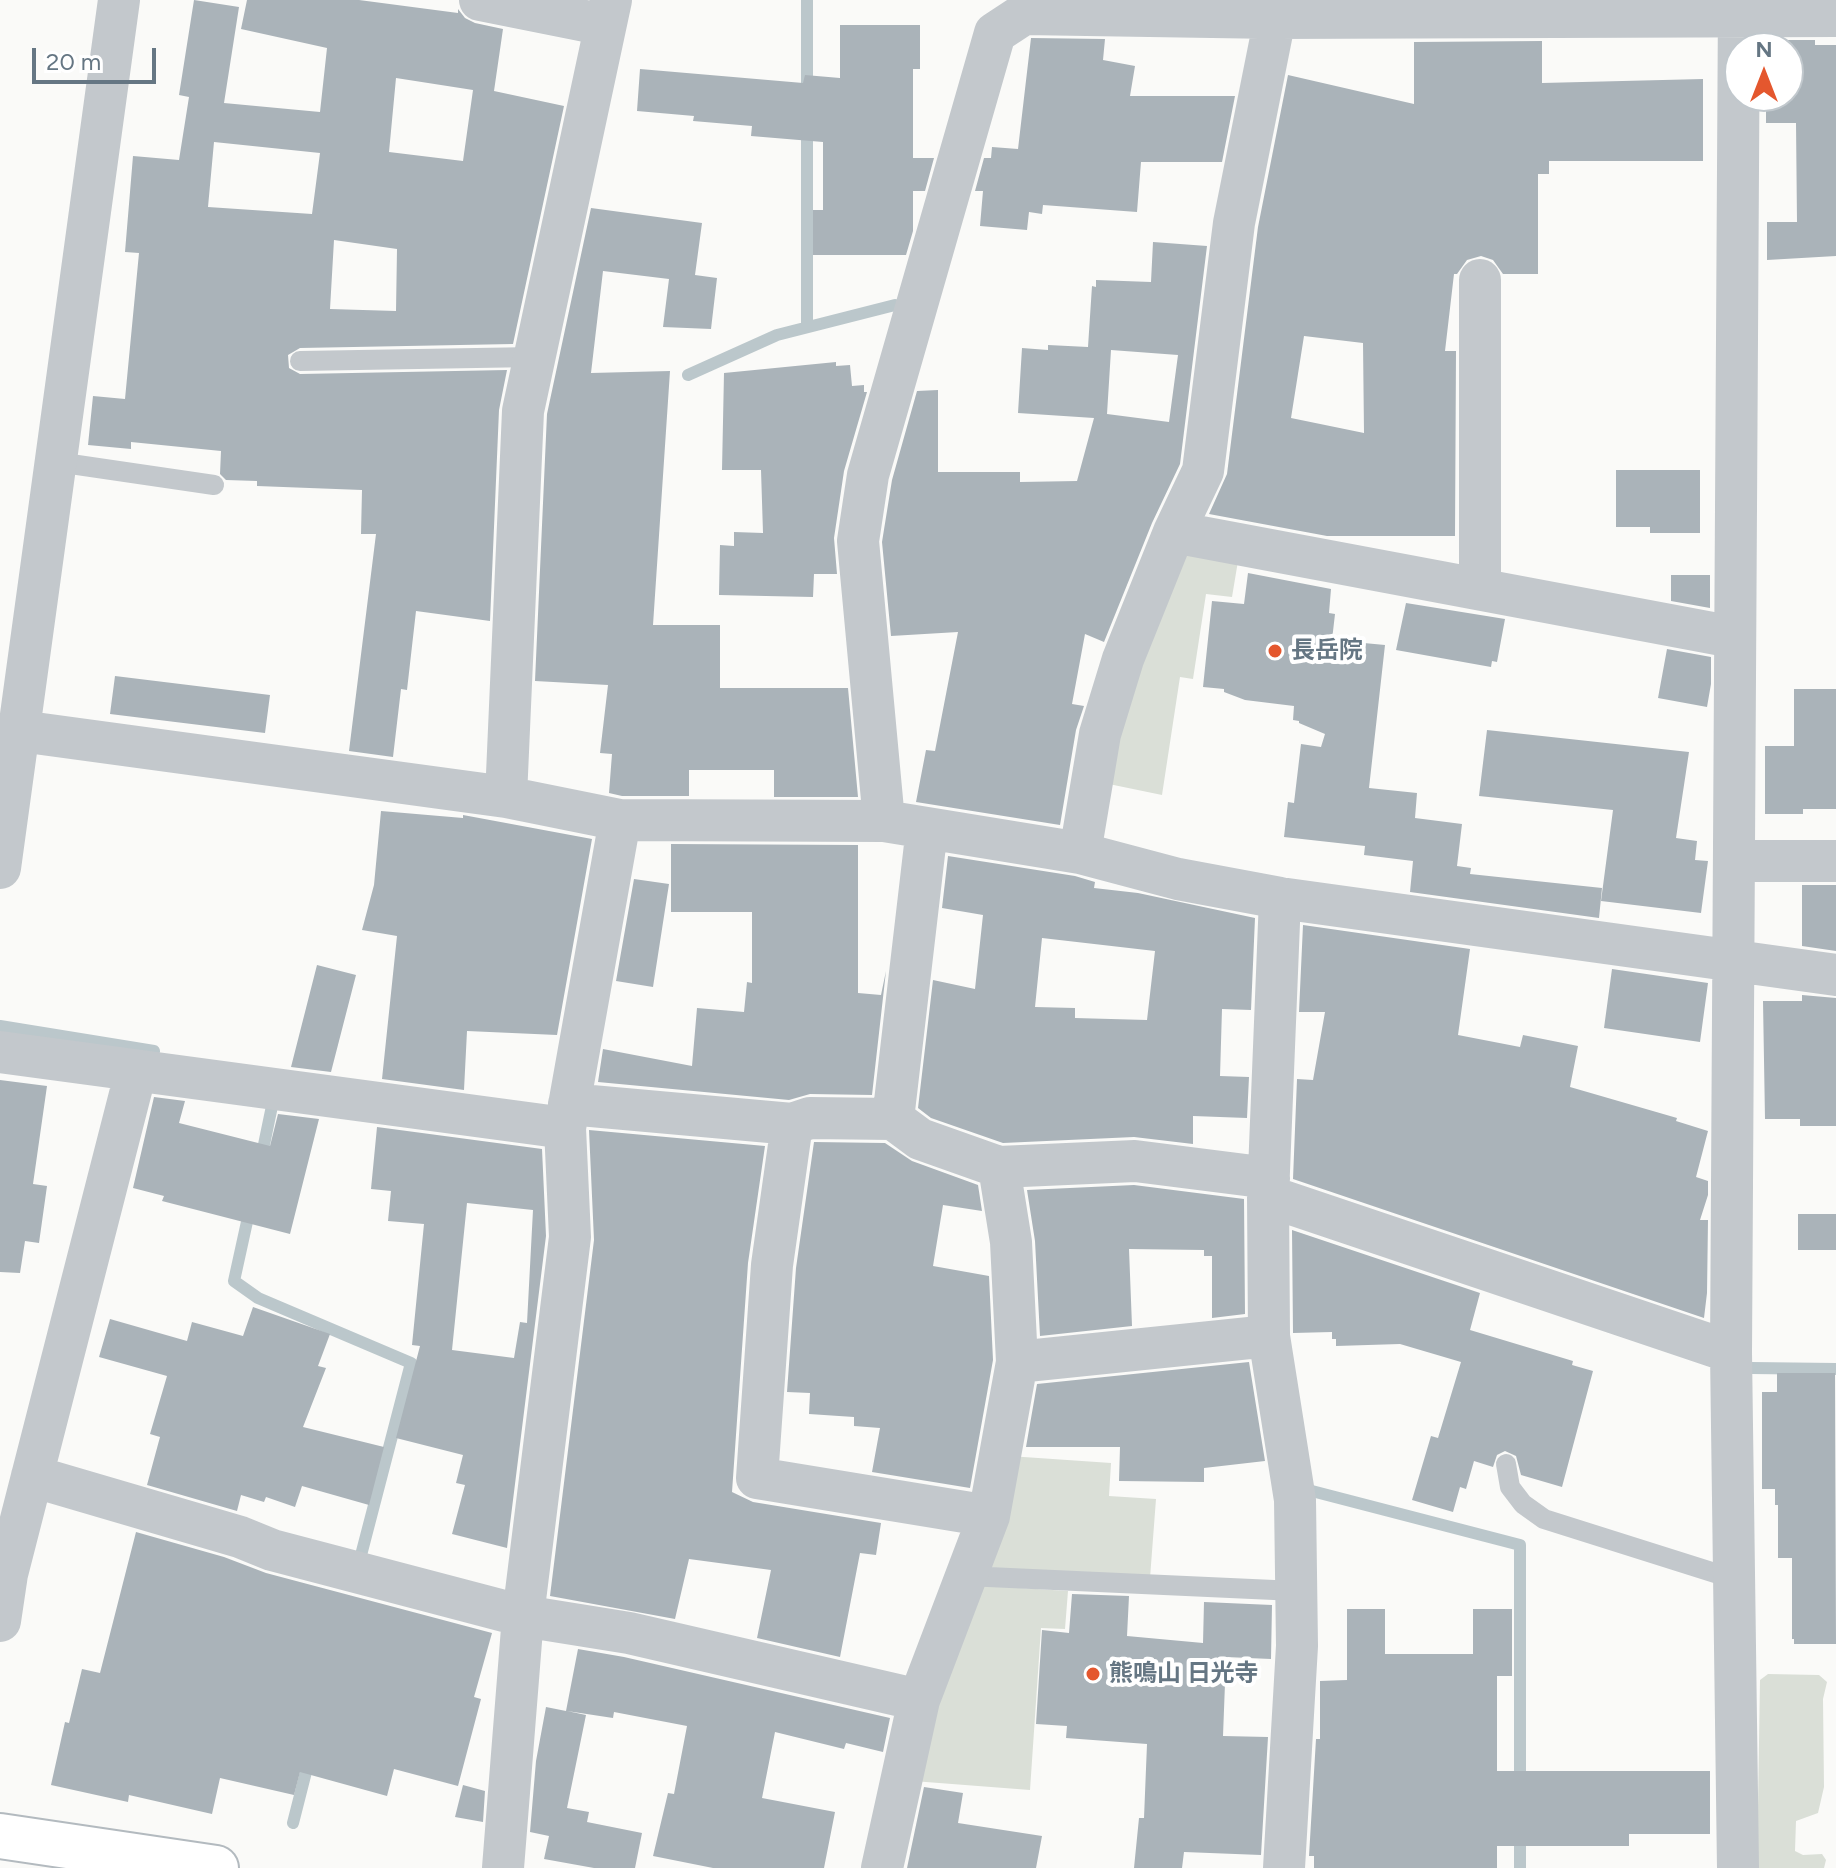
<!DOCTYPE html>
<html>
<head>
<meta charset="utf-8">
<style>
  body { margin:0 }
  #map { position:relative; width:1836px; height:1868px; overflow:hidden; background:#fafaf8; font-family:Figtree,sans-serif }
  canvas { display:block }
  .north { position:absolute; left:1724px; top:32px; width:80px; height:80px; box-sizing:border-box; background:#fff; border:2px solid #c1c8cd; border-radius:50%; rotate:0deg; font-size:22px; font-weight:700; line-height:32px; text-align:center; color:#657683 }
  .north::after { content:''; display:block; margin:auto; width:28px; height:36px; background:#e4572e; clip-path:polygon(50% 0,100% 100%,50% 72%,0 100%) }
  .scale { position:absolute; left:32px; top:48px; width:124px; height:36px; box-sizing:border-box; border:4px solid #657683; border-top:0; padding-left:10px; font-size:24px; line-height:28px; white-space:nowrap; color:#657683; -webkit-text-stroke:6px #fff; paint-order:stroke }
</style>
</head>
<body>
<div id="map">
<canvas width="1836" height="1868"></canvas>
<div class="north">N</div>
<div class="scale">20 m</div>
</div>
<script>
const ctx = document.querySelector('canvas').getContext('2d');
ctx.lineJoin = 'round';
function fill(path, color) { ctx.fillStyle = color; ctx.fill(path, 'evenodd'); }
const toPath = rows => new Path2D(rows.map(r => 'M' + r).join(''));
function stroke(path, color, width, dash) { ctx.strokeStyle = color; ctx.lineWidth = width; ctx.lineCap = dash ? 'butt' : 'round'; ctx.setLineDash(dash || []); ctx.stroke(path); }
function write(font, color, halo, rows, align = 'center') {
  ctx.font = font + ' Figtree,"Noto Sans JP",sans-serif'; ctx.lineWidth = 8; ctx.setLineDash([]); ctx.textBaseline = 'middle'; ctx.strokeStyle = halo; ctx.fillStyle = color; for (const [text, x, y, turn = 0] of rows) {
    ctx.save(); ctx.translate(x, y); ctx.rotate((+turn || 0) * Math.PI / 180); ctx.textAlign = isNaN(turn) ? turn : align; if (halo) ctx.strokeText(text, 0, 0); ctx.fillText(text, 0, 0); ctx.restore();
  }
}
const green = toPath([
  [1180,544,1239,555,1232,597,1206,594,1193,679,1180,677,1162,795,1104,783],
  [1009,1456,1111,1463,1109,1496,1156,1499,1150,1578,981,1567],
  [973,1585,1068,1591,1065,1629,1041,1628,1030,1790,913,1781],
  [1768,1674,1819,1675,1827,1682,1823,1699,1824,1787,1818,1813,1796,1821,1795,1851,1803,1855,1822,1854,1826,1860,1824,1868,1757,1868,1760,1680]
]);
const stream = toPath([
  [807,0,807,89],
  [807,127,807,327],
  [688,375,777,335,895,305],
  [0,1026,154,1051],
  [261,1159,272,1106],
  [250,1208,234,1281,258,1298,411,1363,360,1559],
  [1751,1368,1836,1369],
  [1308,1490,1520,1545,1520,1786],
  [293,1823,309,1760],
  [1520,1868,1520,1833]
]);
const building = toPath([
  [194,0,239,7,224,103,320,112,327,48,241,29,247,0,359,0,458,13,458,9,465,18,475,23,503,29,494,91,564,106,513,344,300,348,288,355,289,368,300,374,507,370,499,410,490,621,416,611,407,690,401,689,393,757,349,751,376,534,361,534,362,490,257,486,257,481,226,480,220,474,221,451,131,442,131,449,88,445,93,396,125,399,139,253,125,252,133,156,179,160,189,97,179,95],
  [396,78,473,90,463,161,389,152],
  [214,142,320,153,312,214,208,207],
  [334,240,397,249,396,311,330,309],
  [840,25,920,25,920,69,913,69,913,158,934,158,925,191,913,191,913,231,906,255,813,255,813,210,823,210,823,142,751,136,752,126,693,121,694,116,637,111,640,69,803,83,805,75,840,78],
  [1031,38,1105,39,1103,60,1135,66,1130,96,1235,96,1222,162,1141,162,1137,212,1043,205,1042,214,1029,212,1027,230,980,226,983,191,975,191,984,158,991,158,992,147,1018,149],
  [1779,40,1815,40,1815,45,1836,45,1836,256,1767,260,1767,222,1797,222,1796,123,1766,123,1766,96,1788,96,1788,48,1766,48,1766,45,1779,45],
  [1542,41,1542,83,1703,79,1703,161,1549,161,1549,174,1538,174,1538,274,1503,274,1493,260,1481,256,1467,260,1457,274,1454,274,1445,351,1456,351,1455,536,1327,536,1209,514,1227,474,1258,227,1288,75,1414,104,1414,42],
  [1304,336,1363,343,1364,433,1291,418],
  [591,208,702,223,695,275,717,278,711,329,663,327,669,279,603,271,591,373,670,371,653,625,720,625,720,688,848,688,858,797,774,797,774,770,689,770,689,796,622,796,609,793,612,754,600,753,608,685,535,681,547,414],
  [1153,242,1207,246,1180,464,1152,523,1104,642,1085,634,1072,704,1084,706,1076,730,1060,825,916,802,926,750,935,751,958,632,891,636,882,542,892,480,917,391,938,390,938,472,1020,472,1020,482,1077,481,1094,418,1018,413,1022,348,1048,350,1048,345,1088,347,1092,286,1096,287,1096,280,1151,282],
  [1111,350,1178,355,1169,422,1107,414],
  [836,362,836,366,850,365,852,386,864,385,864,392,867,392,844,471,834,538,837,574,814,574,813,597,719,595,720,545,734,546,734,532,763,533,761,470,722,470,724,373],
  [1616,470,1700,470,1700,533,1650,533,1650,527,1616,527],
  [1248,573,1331,589,1329,613,1335,614,1332,640,1385,645,1369,788,1417,793,1415,818,1462,824,1457,866,1471,868,1470,874,1602,888,1599,918,1410,892,1413,861,1364,855,1365,846,1284,837,1288,802,1294,803,1301,744,1321,747,1325,734,1299,723,1299,721,1293,720,1294,706,1245,700,1224,692,1224,689,1203,687,1212,601,1244,604],
  [1671,575,1710,575,1710,608,1671,601],
  [1406,603,1505,619,1497,662,1492,661,1491,667,1396,650],
  [1667,649,1711,657,1711,684,1707,707,1658,698],
  [115,676,270,695,265,733,110,714],
  [1794,689,1836,689,1836,809,1803,809,1803,814,1765,814,1765,746,1794,746],
  [1487,730,1689,752,1676,838,1697,841,1695,860,1708,861,1701,913,1601,901,1613,810,1479,796],
  [381,811,463,818,463,815,592,839,557,1035,467,1031,464,1090,382,1079,397,936,362,930,374,885],
  [671,844,858,845,858,993,881,995,886,971,872,1095,810,1094,789,1100,598,1082,603,1049,692,1066,697,1008,744,1012,747,982,752,983,752,912,671,912],
  [948,856,1075,876,1095,882,1094,888,1138,893,1255,918,1251,1010,1222,1009,1220,1076,1249,1077,1247,1118,1193,1116,1193,1144,1134,1137,1003,1143,931,1118,918,1108,933,980,975,989,983,915,942,908],
  [1042,938,1155,951,1147,1020,1075,1018,1075,1008,1035,1007],
  [634,879,669,884,653,987,616,981],
  [1802,885,1836,885,1836,951,1802,946],
  [1303,925,1470,949,1458,1035,1520,1047,1523,1035,1578,1046,1570,1087,1677,1118,1676,1121,1708,1131,1696,1177,1708,1181,1708,1195,1700,1220,1708,1220,1707,1293,1704,1318,1293,1179,1297,1079,1313,1080,1325,1012,1299,1012],
  [317,965,356,975,331,1072,291,1067],
  [1612,969,1708,983,1700,1042,1604,1028],
  [1802,995,1836,998,1836,1126,1800,1126,1800,1119,1765,1119,1763,1001,1802,1001],
  [0,1080,47,1086,33,1184,47,1186,39,1243,25,1241,20,1273,0,1272],
  [154,1097,185,1101,179,1123,270,1146,278,1114,319,1119,290,1234,162,1201,164,1196,133,1188],
  [377,1127,542,1149,546,1236,507,1548,452,1534,465,1485,456,1483,463,1455,396,1438,420,1346,412,1345,424,1224,388,1221,391,1191,371,1189],
  [467,1203,533,1210,527,1323,520,1322,514,1358,452,1350],
  [589,1130,765,1146,748,1263,732,1492,753,1502,881,1523,876,1555,860,1553,840,1657,757,1638,771,1570,689,1559,675,1619,550,1596,594,1240],
  [814,1142,885,1143,912,1161,978,1185,982,1211,943,1205,933,1266,989,1276,993,1360,970,1488,872,1472,880,1428,854,1426,854,1417,809,1414,810,1393,787,1392,796,1268],
  [1134,1185,1244,1199,1245,1314,1212,1318,1212,1256,1204,1256,1204,1250,1129,1249,1132,1326,1040,1336,1035,1241,1027,1190],
  [1798,1214,1836,1214,1836,1250,1798,1250],
  [1292,1230,1480,1293,1470,1330,1573,1361,1572,1365,1593,1371,1562,1487,1521,1475,1516,1456,1505,1451,1497,1455,1493,1467,1474,1461,1466,1489,1460,1487,1453,1512,1412,1500,1431,1436,1438,1438,1461,1362,1400,1344,1336,1346,1336,1339,1332,1339,1332,1332,1293,1333],
  [253,1307,330,1334,318,1366,326,1368,303,1427,384,1447,369,1505,302,1486,295,1507,266,1497,264,1502,241,1495,237,1511,147,1485,160,1437,150,1434,167,1376,99,1357,110,1319,187,1341,192,1322,243,1336],
  [1249,1362,1265,1461,1204,1468,1204,1482,1119,1481,1120,1447,1026,1447,1037,1384],
  [1777,1373,1835,1373,1836,1644,1794,1644,1794,1639,1792,1639,1792,1558,1778,1558,1778,1505,1775,1505,1775,1489,1762,1489,1762,1392,1777,1392],
  [136,1532,224,1557,266,1573,492,1633,474,1697,481,1699,458,1786,394,1769,387,1796,300,1772,294,1795,220,1778,212,1814,129,1795,128,1802,51,1785,65,1722,69,1723,82,1669,100,1673],
  [1072,1594,1129,1596,1127,1636,1203,1643,1204,1602,1272,1605,1271,1659,1226,1657,1223,1736,1268,1737,1261,1855,1184,1852,1182,1868,1134,1868,1139,1818,1144,1818,1147,1744,1066,1738,1067,1726,1036,1724,1042,1630,1069,1633],
  [1347,1609,1385,1609,1385,1654,1473,1654,1473,1609,1512,1609,1512,1676,1497,1676,1497,1771,1710,1771,1710,1834,1629,1834,1629,1846,1497,1846,1497,1868,1314,1868,1314,1856,1309,1856,1316,1739,1320,1739,1320,1681,1347,1680],
  [578,1649,624,1657,890,1718,883,1752,846,1743,844,1749,775,1732,762,1798,835,1812,824,1868,713,1868,653,1856,668,1793,674,1794,687,1726,614,1712,613,1718,567,1711,586,1715,567,1808,589,1812,587,1822,642,1833,635,1868,594,1868,544,1859,549,1836,530,1832,536,1761,546,1707,566,1711],
  [463,1785,485,1791,483,1822,455,1817],
  [924,1787,963,1793,958,1823,1042,1836,1036,1868,907,1868]
]);
const lane = toPath([
  [300,361,535,357],
  [57,462,214,485],
  [1506,1464,1510,1487,1523,1504,1544,1519,1734,1579],
  [966,1576,1296,1591]
]);
const street = toPath([
  [480,0,605,25],
  [1480,280,1480,589],
  [1174,532,1733,637],
  [20,731,506,797,620,820,884,821,1080,853,1178,879,1280,898,1836,975],
  [506,797,523,411,611,0],
  [884,821,858,541,868,475,995,33,1024,14,1275,18,1836,16],
  [1080,853,1100,734,1123,659,1174,532,1203,471,1234,223,1275,18],
  [1734,861,1836,861],
  [0,868,119,0],
  [1280,898,1268,1196,1269,1336,1295,1500,1297,1646,1284,1868],
  [0,1052,565,1128],
  [569,1104,792,1124,810,1118,893,1119,920,1139,999,1167,1011,1242,1017,1362,989,1516,919,1700,882,1868],
  [893,1119,927,828],
  [792,1124,772,1265,757,1478,989,1516],
  [999,1167,1135,1161,1269,1178],
  [1268,1196,1731,1352],
  [1017,1362,1269,1336],
  [32,1476,240,1537,272,1550,523,1616,629,1633,919,1700],
  [0,1621,7,1574,136,1071],
  [503,1868,523,1616,570,1237,565,1128,620,820],
  [1738,1868,1731,1352,1739,0]
]);
const secondary = toPath([
  [0,1836,216,1868]
]);
const markers = [
  [1275,651,8,"#e4572e"],
  [1093,1674,8,"#e4572e"]
];
const poiNames = [
  ["長岳院",1291,651],
  ["熊鳴山 日光寺",1109,1674]
];
fill(green, '#dadfd7');
stroke(stream, '#bbc7cb', 12);
fill(building, '#aab3b9');
stroke(secondary, '#b3babf', 48);
stroke(lane, '#c3c8cc', 20);
stroke(street, '#c3c8cc', 42);
stroke(secondary, '#fff', 44);
for (const [x, y, r, color] of markers) { const dot = new Path2D(); dot.arc(x, y, r, 0, 2 * Math.PI); ctx.fillStyle = color; ctx.fill(dot); stroke(dot, '#fff', 3); }
write('bold 24px', '#657683', '#fff', poiNames, 'left');
</script>
</body>
</html>
